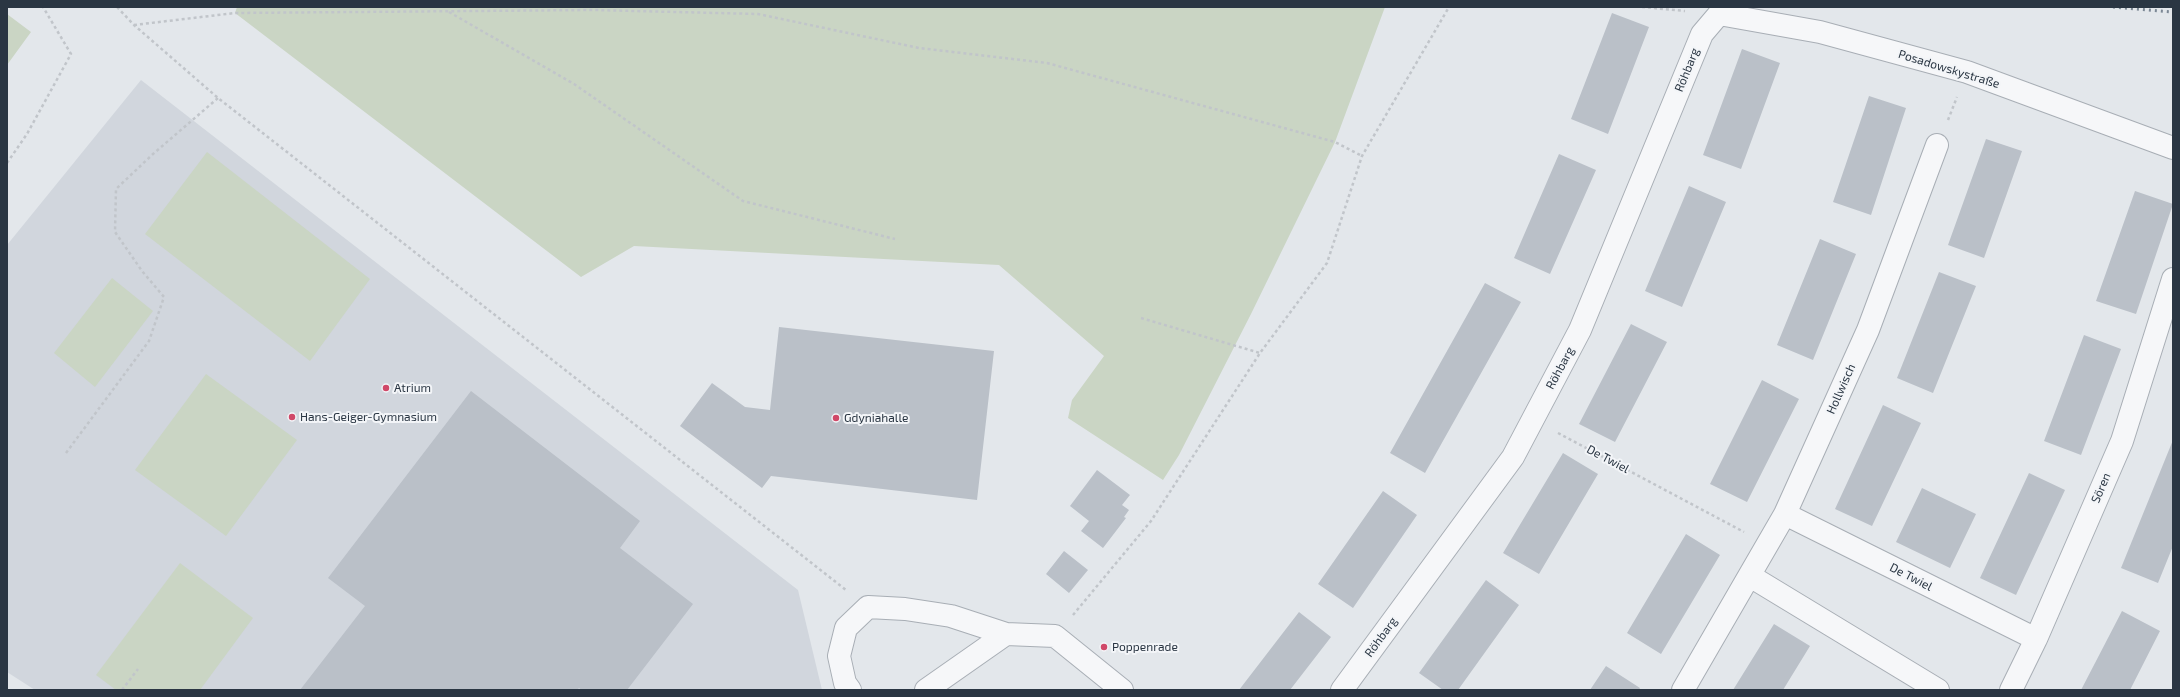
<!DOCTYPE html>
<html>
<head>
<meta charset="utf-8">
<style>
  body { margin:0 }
  #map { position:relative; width:2180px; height:697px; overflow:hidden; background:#e3e7eb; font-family:"Exo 2",sans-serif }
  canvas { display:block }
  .frame { position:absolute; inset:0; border:8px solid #2a3643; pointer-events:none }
</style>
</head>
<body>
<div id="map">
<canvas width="2180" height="697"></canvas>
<div class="frame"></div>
</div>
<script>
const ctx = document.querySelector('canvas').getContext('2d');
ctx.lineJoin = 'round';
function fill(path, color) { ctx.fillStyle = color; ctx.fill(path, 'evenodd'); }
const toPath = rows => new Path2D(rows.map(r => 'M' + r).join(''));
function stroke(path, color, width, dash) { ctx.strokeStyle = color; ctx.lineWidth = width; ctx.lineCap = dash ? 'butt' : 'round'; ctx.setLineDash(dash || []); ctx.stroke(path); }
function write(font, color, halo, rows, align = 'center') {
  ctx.font = font + ' "Exo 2",sans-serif'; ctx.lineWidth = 4; ctx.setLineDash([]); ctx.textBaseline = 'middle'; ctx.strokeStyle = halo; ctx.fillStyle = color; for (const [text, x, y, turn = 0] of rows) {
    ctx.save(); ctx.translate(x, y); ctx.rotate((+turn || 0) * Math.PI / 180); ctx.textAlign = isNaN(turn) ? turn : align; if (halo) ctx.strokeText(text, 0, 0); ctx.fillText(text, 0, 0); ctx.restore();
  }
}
const built = toPath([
  [141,80,798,590,822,690,35,690,7,672,7,245]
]);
const green = toPath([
  [237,7,1385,7,1335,142,1251,314,1179,455,1163,480,1068,418,1072,400,1104,356,999,265,634,246,581,277,235,13],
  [7,14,31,32,7,65],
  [207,152,370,279,310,361,145,234],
  [112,278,153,311,95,387,54,353],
  [206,374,297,440,226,536,135,470],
  [180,563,253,618,200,690,116,690,96,675]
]);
const building = toPath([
  [1612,13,1649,27,1608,134,1571,119],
  [1742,49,1780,63,1741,169,1703,155],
  [1869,96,1906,108,1871,215,1833,202],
  [1986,139,2022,151,1984,258,1948,245],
  [1559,154,1596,170,1550,274,1514,258],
  [1689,186,1726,202,1682,307,1645,291],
  [2135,191,2173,204,2136,314,2096,301],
  [1820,239,1856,254,1813,360,1777,345],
  [1939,272,1976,286,1933,393,1897,378],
  [1485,283,1521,302,1425,473,1390,453],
  [1631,324,1667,342,1615,442,1579,424],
  [779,327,994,351,977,500,771,476,762,488,680,426,712,383,745,407,770,410],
  [2084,335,2121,349,2081,455,2044,441],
  [1762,380,1799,399,1747,502,1710,484],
  [471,391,640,521,620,548,693,604,627,690,582,690,579,688,577,690,300,690,365,606,328,578],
  [1883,405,1921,423,1872,526,1835,509],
  [2173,440,2173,546,2158,583,2121,568],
  [1563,453,1598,474,1539,574,1503,553],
  [1097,470,1130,495,1122,505,1129,510,1124,517,1126,518,1103,548,1081,531,1089,521,1070,506],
  [2029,473,2065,490,2016,595,1980,578],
  [1922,488,1976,514,1950,568,1896,542],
  [1383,491,1417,515,1353,608,1318,584],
  [1686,534,1720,555,1661,654,1627,633],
  [1064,551,1088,570,1069,593,1046,574],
  [1486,580,1519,605,1458,690,1443,690,1419,673],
  [2122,611,2160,631,2130,690,2081,690],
  [1299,612,1331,637,1290,690,1239,690],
  [1774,624,1810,646,1783,690,1733,690],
  [1606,666,1640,688,1639,690,1590,690]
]);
const path = toPath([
  [117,7,134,25,218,98,846,590],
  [1642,7,1685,11],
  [449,12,574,84,743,201,895,239],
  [134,25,235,13,594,10,758,14,919,48,1047,63,1335,142,1362,156],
  [1948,120,1957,97],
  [7,163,27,134,71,54,43,7],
  [1141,318,1260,353],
  [1558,433,1744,532],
  [66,453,149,341,164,297,142,271,115,232,116,189,153,154,218,98],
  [1073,615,1151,521,1260,353,1327,263,1362,156,1449,7],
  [122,690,138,669]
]);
const minor = toPath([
  [1785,514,2036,639],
  [1750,576,1938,690],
  [850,690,845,683,839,656,846,628,868,607,905,609,951,616,1006,634,1055,636,1122,690],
  [926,690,1006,634],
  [1342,690,1513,457,1580,330,1702,34,1719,14,1820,32,1967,72,2173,148],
  [1683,690,1785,514,1868,330,1937,145],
  [2011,690,2036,639,2122,441,2173,279]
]);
const rail = toPath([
  [2113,7,2173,12]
]);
const markers = [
  [386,388,4,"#d04868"],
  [292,417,4,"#d04868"],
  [836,418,4,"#d04868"],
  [1104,647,4,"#d04868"]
];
const streetNames = [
  ["Posadowskystraße",1949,69,17],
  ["Röhbarg",1687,70,-68],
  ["Röhbarg",1560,368,-62],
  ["Hollwisch",1841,389,-66],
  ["De Twiel",1608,459,28],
  ["Sören",2101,488,-67],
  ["De Twiel",1911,577,27],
  ["Röhbarg",1381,637,-54]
];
const poiNames = [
  ["Atrium",394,388],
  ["Hans-Geiger-Gymnasium",300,417],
  ["Gdyniahalle",844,418],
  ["Poppenrade",1112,647]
];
fill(built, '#d1d6dd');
fill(green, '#cad5c4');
fill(building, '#bac0c8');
stroke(minor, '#a8aeb5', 24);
stroke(path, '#c1c5ca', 2.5, [3, 3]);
stroke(minor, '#f6f7f9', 22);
stroke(rail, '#7c8895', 3, [2, 4]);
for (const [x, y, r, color] of markers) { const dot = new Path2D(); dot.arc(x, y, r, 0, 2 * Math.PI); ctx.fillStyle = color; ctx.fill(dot); stroke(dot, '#f3f5f8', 1.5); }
write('12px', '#2a3643', '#f3f5f8', streetNames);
write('12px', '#2a3643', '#f3f5f8', poiNames, 'left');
</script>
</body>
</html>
